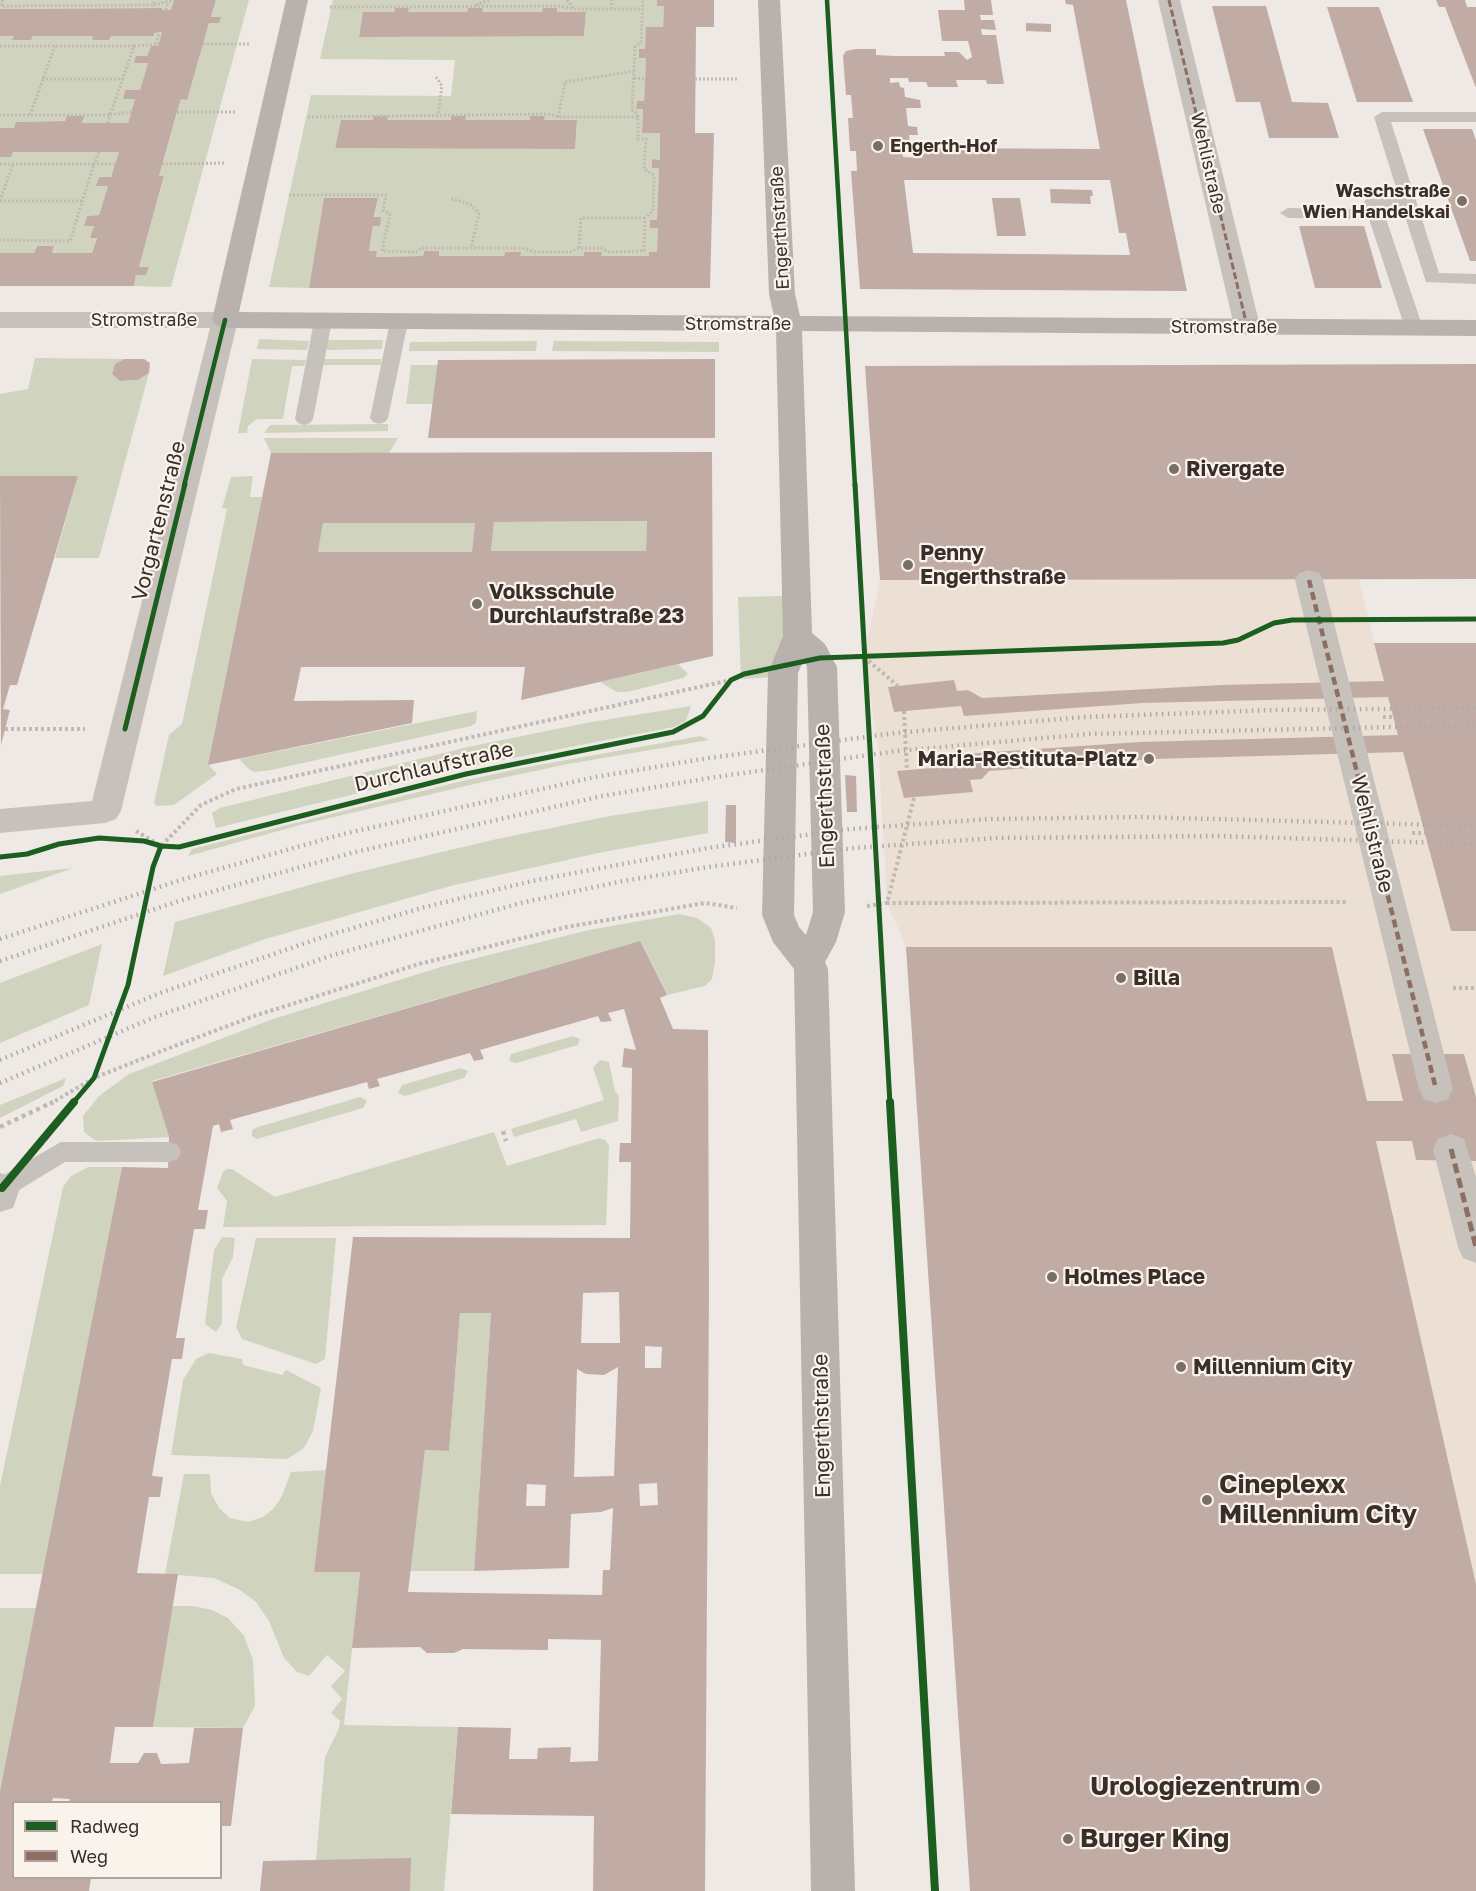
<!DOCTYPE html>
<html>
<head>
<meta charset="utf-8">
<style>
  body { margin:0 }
  #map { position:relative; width:1476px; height:1891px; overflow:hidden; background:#eee9e4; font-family:"Golos Text",sans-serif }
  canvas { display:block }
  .legend { position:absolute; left:12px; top:1801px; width:210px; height:78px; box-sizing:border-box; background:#faf3eb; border:2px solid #aca49e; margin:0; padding:8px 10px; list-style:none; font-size:18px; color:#382e2a }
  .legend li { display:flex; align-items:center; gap:12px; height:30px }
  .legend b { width:30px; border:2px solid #aca49e }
</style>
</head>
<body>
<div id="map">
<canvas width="1476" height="1891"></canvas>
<ul class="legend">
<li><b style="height:8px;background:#1b5e20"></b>Radweg</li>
<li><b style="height:8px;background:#8d6e63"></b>Weg</li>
</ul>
</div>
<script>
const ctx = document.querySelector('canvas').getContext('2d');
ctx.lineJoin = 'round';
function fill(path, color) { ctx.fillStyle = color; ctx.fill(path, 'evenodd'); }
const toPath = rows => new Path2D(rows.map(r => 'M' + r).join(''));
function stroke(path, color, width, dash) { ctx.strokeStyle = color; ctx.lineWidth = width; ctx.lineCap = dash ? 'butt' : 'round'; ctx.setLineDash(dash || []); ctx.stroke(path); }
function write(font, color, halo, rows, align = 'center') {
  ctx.font = font + ' "Golos Text",sans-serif'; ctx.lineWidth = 4.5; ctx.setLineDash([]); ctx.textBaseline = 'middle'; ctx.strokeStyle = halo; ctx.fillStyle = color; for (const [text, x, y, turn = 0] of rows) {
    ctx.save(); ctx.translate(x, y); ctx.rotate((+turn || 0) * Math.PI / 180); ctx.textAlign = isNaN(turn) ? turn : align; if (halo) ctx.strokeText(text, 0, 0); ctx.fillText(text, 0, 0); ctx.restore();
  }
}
const green = toPath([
  [0,0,174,0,171,10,162,10,162,8,0,9],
  [216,0,249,0,171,287,134,286,136,275,146,274,149,268,139,267,164,177,159,176,181,99,187,99,209,23,221,17,211,17],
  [333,0,657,0,657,6,664,6,663,27,645,49,639,50,639,58,646,58,644,101,637,101,636,109,643,109,642,133,660,133,660,160,653,159,659,168,657,220,651,220,650,228,658,228,657,252,649,256,601,256,601,252,585,252,584,256,520,256,520,252,505,252,504,256,439,256,439,251,424,251,423,256,376,257,377,251,369,251,378,198,325,198,309,288,269,287,311,95,451,96,455,60,320,59],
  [395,8,409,8,408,12,467,12,468,8,482,8,482,12,542,12,543,8,557,8,557,12,586,12,584,36,359,36,364,12,394,12],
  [374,116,388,117,387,120,451,120,452,116,465,120,530,120,530,116,544,117,544,120,577,120,575,148,335,148,341,120,373,120],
  [162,32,158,46,151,46,147,56,136,56,148,63,140,90,125,90,123,99,135,99,128,123,82,123,84,116,68,116,65,121,17,122,14,128,0,128,0,36,14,36,13,40,31,40,33,36,93,36,92,40,111,36,154,36,154,33],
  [13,152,119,152,111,177,99,177,97,186,108,186,99,215,87,216,84,225,94,226,91,238,97,238,92,253,52,253,54,246,37,246,34,253,0,253,0,157],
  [259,339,309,341,307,350,257,349],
  [327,340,383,340,382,349,327,350],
  [537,341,536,351,409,351,410,342],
  [554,341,719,342,719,352,552,351],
  [35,358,124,359,115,364,112,374,120,381,138,380,149,373,99,558,55,558,78,476,0,476,0,394,28,389],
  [252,359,306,360,304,366,292,366,283,419,257,419,248,426,247,433,238,433],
  [322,359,381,359,381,365,322,365],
  [411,365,438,365,433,404,406,404],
  [388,424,388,431,264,433,270,425],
  [264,438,398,438,389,453,271,453],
  [253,476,250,497,262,497,209,765,217,774,174,805,157,806,154,803,169,735,182,724,227,509,222,508,231,477],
  [647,521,646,551,491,551,494,522],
  [323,523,475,523,472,552,318,552],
  [786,596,783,639,775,677,741,679,738,597],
  [678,664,688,674,683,678,627,692,617,692,600,682],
  [691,706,686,721,674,727,461,768,216,828,212,813,220,808,468,747,586,723],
  [477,711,476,723,471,726,271,770,255,772,250,770,239,759],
  [701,736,709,740,568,764,483,782,300,825,188,856,192,849,458,782,522,768],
  [708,801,708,833,603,852,454,885,262,940,163,976,175,922,350,874,492,840,610,816],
  [73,868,0,894,0,876],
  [679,914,697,918,711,928,715,940,715,962,712,979,705,986,667,995,640,941,152,1081,169,1137,96,1141,84,1132,83,1116,99,1096,129,1074,273,1019,441,967,589,930],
  [102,944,89,1005,0,1043,0,983],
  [573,1036,580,1039,578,1045,516,1063,509,1061,511,1054],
  [600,1060,609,1062,615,1091,619,1096,618,1121,581,1132,576,1119,514,1137,511,1129,604,1100,593,1068],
  [461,1068,468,1071,464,1078,405,1096,398,1093,402,1085],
  [66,1078,63,1086,0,1118,0,1105],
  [360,1097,367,1101,363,1108,257,1139,252,1136,252,1130,258,1127],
  [494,1132,507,1166,599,1138,605,1140,609,1146,606,1225,223,1227,227,1201,217,1188,223,1172,227,1169,232,1169,275,1197],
  [88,1167,122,1167,44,1574,0,1574,0,1486,63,1187,71,1176],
  [222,1237,235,1238,233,1257,222,1279,222,1323,216,1332,205,1324,214,1250],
  [256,1238,336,1238,325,1359,316,1364,242,1339,236,1327],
  [460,1313,491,1313,474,1571,410,1571,425,1450,449,1451],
  [209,1353,242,1359,243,1365,282,1375,286,1370,321,1388,313,1431,304,1448,287,1459,171,1455,183,1380,196,1359],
  [326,1470,314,1572,360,1572,344,1725,458,1727,444,1891,410,1891,316,1860,325,1757,339,1728,340,1721,331,1713,342,1699,331,1686,345,1671,327,1655,309,1676,297,1672,284,1658,269,1621,256,1602,240,1590,214,1578,165,1574,184,1474,210,1474,211,1493,219,1508,230,1518,248,1522,263,1517,274,1508,282,1496,291,1472],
  [172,1606,193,1606,212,1610,228,1618,244,1636,253,1660,255,1706,243,1728,153,1727],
  [0,1608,37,1608,0,1791]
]);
const plaza = toPath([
  [1359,579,1384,681,1451,930,1476,931,1476,1097,1473,1088,1400,1089,1403,1101,1367,1101,1332,947,906,947,887,903,878,745,864,657,880,580],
  [1376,1141,1412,1141,1414,1149,1476,1149,1476,1584]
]);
const building = toPath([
  [174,0,216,0,211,17,221,17,219,23,209,23,187,100,181,99,177,112,159,176,164,176,139,267,149,267,146,275,136,275,134,286,0,286,0,253,34,253,37,246,54,246,52,253,92,253,97,238,90,238,94,226,84,226,87,216,99,215,108,186,96,186,99,177,111,177,119,152,13,152,11,157,0,157,0,128,14,128,16,122,65,121,67,116,84,116,82,123,128,123,135,99,123,99,125,90,140,90,148,63,134,63,136,56,147,56,151,46,158,46,162,32,154,33,154,36,111,36,109,40,92,40,93,36,33,36,31,40,12,40,14,36,0,36,0,9,162,8,162,10,171,10],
  [657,0,714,0,714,27,696,27,695,133,714,133,710,288,309,288,324,198,378,198,374,217,381,217,380,226,373,226,369,251,377,251,376,257,423,256,424,251,439,251,439,256,504,256,505,252,521,252,520,256,584,256,584,252,602,252,601,256,649,256,649,252,657,252,658,228,650,228,650,220,657,220,659,168,652,168,652,159,660,160,660,133,642,133,643,109,636,109,637,101,644,101,646,58,639,58,639,49,645,49,646,27,663,27,664,6,657,6],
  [964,0,991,0,993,15,980,15,981,20,994,20,996,30,981,29,982,35,996,35,1004,84,987,84,986,80,956,80,958,87,928,87,926,82,909,82,908,78,890,78,890,83,899,82,900,87,904,88,905,97,920,100,921,108,906,108,908,126,917,127,918,135,909,135,910,145,907,145,907,150,902,150,903,157,922,158,920,148,1100,149,1073,5,1066,4,1065,0,1126,0,1187,291,860,289,851,171,857,171,856,151,850,151,848,118,853,118,851,95,846,95,843,56,846,51,856,49,876,49,876,55,896,56,945,56,944,52,959,52,967,60,972,57,968,41,942,41,938,10,965,10],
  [904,180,1110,180,1119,233,1126,233,1130,255,913,253],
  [1436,0,1465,0,1467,7,1476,7,1476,88,1445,7,1439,7],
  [1212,6,1266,6,1292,102,1328,103,1339,138,1269,138,1260,102,1236,102],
  [1327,7,1379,7,1413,102,1357,102],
  [395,8,409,8,408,12,467,12,468,8,483,8,482,12,542,12,543,8,557,8,557,12,586,12,584,36,359,37,363,12,394,12],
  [1026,23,1051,24,1051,32,1026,31],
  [374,116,388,116,387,120,451,120,451,116,466,116,465,120,530,120,530,116,545,116,544,120,577,120,575,149,335,148,341,120,373,120],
  [1423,129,1472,129,1476,140,1476,261,1470,261],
  [1050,189,1092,190,1093,196,1090,196,1091,204,1051,203],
  [992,198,1020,198,1026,236,997,236],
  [1299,226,1364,226,1382,288,1315,288],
  [124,359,144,359,150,363,149,373,138,380,120,381,112,374,115,364],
  [715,359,715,438,428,438,438,360],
  [1476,364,1476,579,880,580,865,366],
  [712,452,713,656,521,700,525,667,301,667,294,701,414,700,412,723,208,765,271,453],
  [647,521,646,551,491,551,494,522],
  [323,523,475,523,472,552,318,552],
  [0,476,78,476,17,685,10,685,3,709,10,710,1,745],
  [1374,643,1476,643,1476,931,1451,931,1403,752,1154,759,989,771,982,779,970,780,973,792,904,798,897,771,966,765,963,754,1140,742,1398,735,1388,697,1142,703,964,716,961,706,894,712,888,687,954,680,957,691,968,690,982,698,1221,685,1384,681],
  [845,775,856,776,857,812,847,812],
  [726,805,736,805,736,843,725,842],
  [640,941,667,995,660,998,673,1029,708,1030,709,1291,705,1891,593,1891,594,1816,451,1814,458,1727,511,1728,509,1759,537,1759,538,1748,571,1747,570,1762,598,1761,601,1640,548,1639,548,1650,463,1649,454,1653,427,1653,420,1647,352,1648,360,1572,314,1572,353,1237,630,1238,631,1162,619,1162,620,1143,631,1143,632,1068,622,1067,624,1048,636,1050,624,1009,608,1013,612,1021,601,1022,598,1016,480,1050,484,1059,474,1061,470,1053,377,1079,380,1086,369,1089,367,1082,230,1120,233,1129,221,1132,219,1124,213,1126,198,1210,208,1210,205,1229,194,1229,176,1338,185,1338,182,1359,172,1359,152,1476,163,1477,160,1497,149,1497,137,1573,178,1574,153,1727,115,1727,110,1763,138,1763,144,1753,157,1753,161,1764,189,1763,194,1728,243,1728,231,1826,220,1826,220,1802,69,1802,70,1799,53,1798,52,1802,14,1802,14,1878,91,1878,89,1891,0,1891,0,1791,122,1167,168,1168,169,1137,152,1082],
  [619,1292,620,1343,581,1343,583,1293],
  [460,1313,491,1313,474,1571,569,1568,571,1514,601,1512,613,1508,610,1570,603,1570,602,1595,408,1592,425,1450,449,1451],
  [645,1346,662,1347,661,1368,645,1368],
  [618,1367,614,1476,574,1477,577,1369,586,1374,604,1375],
  [657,1483,658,1505,640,1506,639,1484],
  [527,1484,546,1485,545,1506,526,1506],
  [906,947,1332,947,1367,1101,1403,1101,1392,1054,1464,1054,1476,1097,1476,1161,1416,1160,1412,1141,1376,1141,1476,1584,1476,1891,970,1891],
  [411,1858,410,1891,260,1891,263,1861]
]);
const pathFar2 = toPath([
  [3,0,1,6,153,5,155,0],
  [567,0,574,9],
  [154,5,174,0],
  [476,5,489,0],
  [330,7,560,6,574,9,642,9],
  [611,9,612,0],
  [166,10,168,2],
  [156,44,159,33],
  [203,44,251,44],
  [0,46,134,46,110,115,0,115],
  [134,46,159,44],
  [436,77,442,86,438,115],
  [634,78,645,79],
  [42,79,123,79],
  [695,79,737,79],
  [177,112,236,112],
  [30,115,55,46],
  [308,117,548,114,558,117,638,117],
  [558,117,565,82,635,71],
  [108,123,110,115,131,112],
  [99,152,94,164,115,164],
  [0,164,94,164,70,241,0,240],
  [162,164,224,163],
  [289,195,386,195,383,210,390,214,382,251,416,252,421,248,522,248,535,252,570,252,579,248,601,248,609,252,644,251,645,218,653,211,654,175,644,169,646,139,638,139,638,114,632,110,635,47,641,42,643,0],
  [451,199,470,204,479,213,471,248],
  [0,201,83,201],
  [0,201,13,164],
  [579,248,581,218,645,218]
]);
const pathFar1 = toPath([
  [864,657,898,686],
  [904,711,907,771],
  [1383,717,1394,717],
  [5,729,85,729],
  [914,798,887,903,1348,902],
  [136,831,161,846,201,805,236,789,731,680],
  [1412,833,1425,833],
  [867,906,887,903],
  [1453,988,1476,988],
  [50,1104,94,1078,164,1050,254,1016,419,964,567,927,705,903,737,908]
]);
const path = toPath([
  [0,1127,53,1102],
  [503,1131,506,1141]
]);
const lane = toPath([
  [1382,112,1476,112,1476,122,1391,122,1439,273,1476,274,1476,284,1426,282,1402,207,1382,207,1423,328,1420,332,1414,333,1408,332,1405,328,1369,219,1288,218,1280,213,1288,208,1366,209,1364,202,1366,199,1399,197,1374,117,1382,112],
  [323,316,329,317,332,321,313,419,310,423,304,425,298,423,295,419,314,321,317,317,323,316],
  [399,317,405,318,408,322,388,418,385,422,379,424,373,422,370,418,390,322,393,318,399,317],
  [61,1142,169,1142,178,1145,181,1152,178,1159,169,1162,65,1162,11,1195,0,1198,0,1177,61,1142]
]);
const street = toPath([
  [1158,0,1180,0,1260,326,1256,331,1247,334,1238,331,1234,326,1158,0],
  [0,312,225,312,234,315,238,320,121,811,116,819,105,823,0,833,0,809,92,801,210,328,0,328,0,312],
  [1309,570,1319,573,1323,580,1453,1089,1448,1099,1436,1103,1424,1099,1419,1089,1295,580,1299,573,1309,570],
  [1451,1134,1464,1139,1476,1177,1476,1263,1463,1258,1458,1247,1433,1149,1438,1139,1451,1134],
  [0,1173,15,1177,20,1188,13,1208,0,1212,0,1173]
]);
const secondary = toPath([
  [286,0,308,0,239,312,774,316,769,294,758,0,780,0,795,294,800,316,1476,320,1476,336,802,331,812,633,825,644,837,667,845,912,836,942,825,962,828,969,855,1891,811,1891,794,969,773,942,762,915,768,673,783,636,776,331,225,328,216,325,212,320,286,0],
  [804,659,807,667,813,912,806,935,799,927,794,915,798,673,804,659]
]);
const rail = toPath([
  [0,939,184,879,343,834,595,777,709,758,896,733,1084,717,1275,710,1476,708],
  [0,961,179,901,351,853,602,796,709,778,897,751,1089,734,1476,725],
  [0,1060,160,993,326,936,425,907,532,881,708,848,850,829,990,819,1139,817,1476,826],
  [0,1083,155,1017,333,955,521,903,618,882,708,867,854,848,995,838,1217,836,1476,844]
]);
const quietFar2 = toPath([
  [1169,0,1247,326]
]);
const quietFar1 = toPath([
  [1309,580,1436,1089]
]);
const quiet = toPath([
  [1451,1149,1476,1247]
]);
const cyclewayFar2 = toPath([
  [827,0,855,486],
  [184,486,225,320]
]);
const cyclewayFar1 = toPath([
  [855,484,890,1104],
  [125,729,185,484],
  [0,857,27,854,59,844,99,838,144,841,161,846,179,847,466,774,673,732,703,716,731,680,744,674,820,658,1223,643,1238,640,1274,623,1292,620,1476,619],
  [72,1104,94,1078,128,985,153,867,161,846]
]);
const cycleway = toPath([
  [890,1102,935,1891],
  [2,1188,74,1102]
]);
const markers = [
  [878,146,6,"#786f6b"],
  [1462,201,6,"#786f6b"],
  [1174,469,6,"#786f6b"],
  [908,565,6,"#786f6b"],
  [477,604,6,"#786f6b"],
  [1149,759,6,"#786f6b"],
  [1121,978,6,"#786f6b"],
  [1052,1277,6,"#786f6b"],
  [1181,1367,6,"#786f6b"],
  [1207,1500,6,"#786f6b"],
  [1313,1787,8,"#786f6b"],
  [1068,1839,6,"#786f6b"]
];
const farPoinames = [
  ["Engerth-Hof",890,146],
  ["Waschstraße",1450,191,"right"],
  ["Wien Handelskai",1450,212,"right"]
];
const farStreetnames = [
  ["Wehlistraße",1208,163,77],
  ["Engerthstraße",780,228,-93],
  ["Stromstraße",144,320],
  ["Stromstraße",738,324],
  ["Stromstraße",1224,327]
];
const poiNames = [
  ["Rivergate",1186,469],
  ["Penny",920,553],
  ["Engerthstraße",920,577],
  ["Volksschule",489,592],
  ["Durchlaufstraße 23",489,616],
  ["Maria-Restituta-Platz",1137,759,"right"],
  ["Billa",1133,978],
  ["Holmes Place",1064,1277],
  ["Millennium City",1193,1367]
];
const streetNames = [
  ["Vorgartenstraße",159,521,-76],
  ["Durchlaufstraße",434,767,-13],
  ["Engerthstraße",825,796,-92],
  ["Wehlistraße",1372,834,76],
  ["Engerthstraße",822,1426,-91]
];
const nearPoinames = [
  ["Cineplexx",1219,1485],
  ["Millennium City",1219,1515],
  ["Urologiezentrum",1300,1787,"right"],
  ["Burger King",1080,1839]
];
fill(green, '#d0d4be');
fill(plaza, '#ece0d4');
fill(building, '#c1aca5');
stroke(pathFar2, '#c0b9b4', 3, [2, 2]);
stroke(pathFar1, '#c0b9b4', 4, [3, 3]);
stroke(path, '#c0b9b4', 4.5, [4, 4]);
fill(lane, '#c7c1bc');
fill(street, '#c7c1bc');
fill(secondary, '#b8b1ad');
stroke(rail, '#afaaa6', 4.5, [1.5, 4.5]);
stroke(quietFar2, '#8d6e63', 3, [7, 3]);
stroke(quietFar1, '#8d6e63', 4.5, [8, 4.5]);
stroke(quiet, '#8d6e63', 5, [10, 5]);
stroke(cyclewayFar2, '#1b5e20', 4.5);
stroke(cyclewayFar1, '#1b5e20', 5);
stroke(cycleway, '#1b5e20', 8);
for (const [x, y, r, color] of markers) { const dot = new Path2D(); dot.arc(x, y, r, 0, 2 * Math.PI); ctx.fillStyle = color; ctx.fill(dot); stroke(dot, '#faf3eb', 2); }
write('bold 18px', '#382e2a', '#faf3eb', farPoinames, 'left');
write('18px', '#382e2a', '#faf3eb', farStreetnames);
write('bold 21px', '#382e2a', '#faf3eb', poiNames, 'left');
write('21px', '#382e2a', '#faf3eb', streetNames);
write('bold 26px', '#382e2a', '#faf3eb', nearPoinames, 'left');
</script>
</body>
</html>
